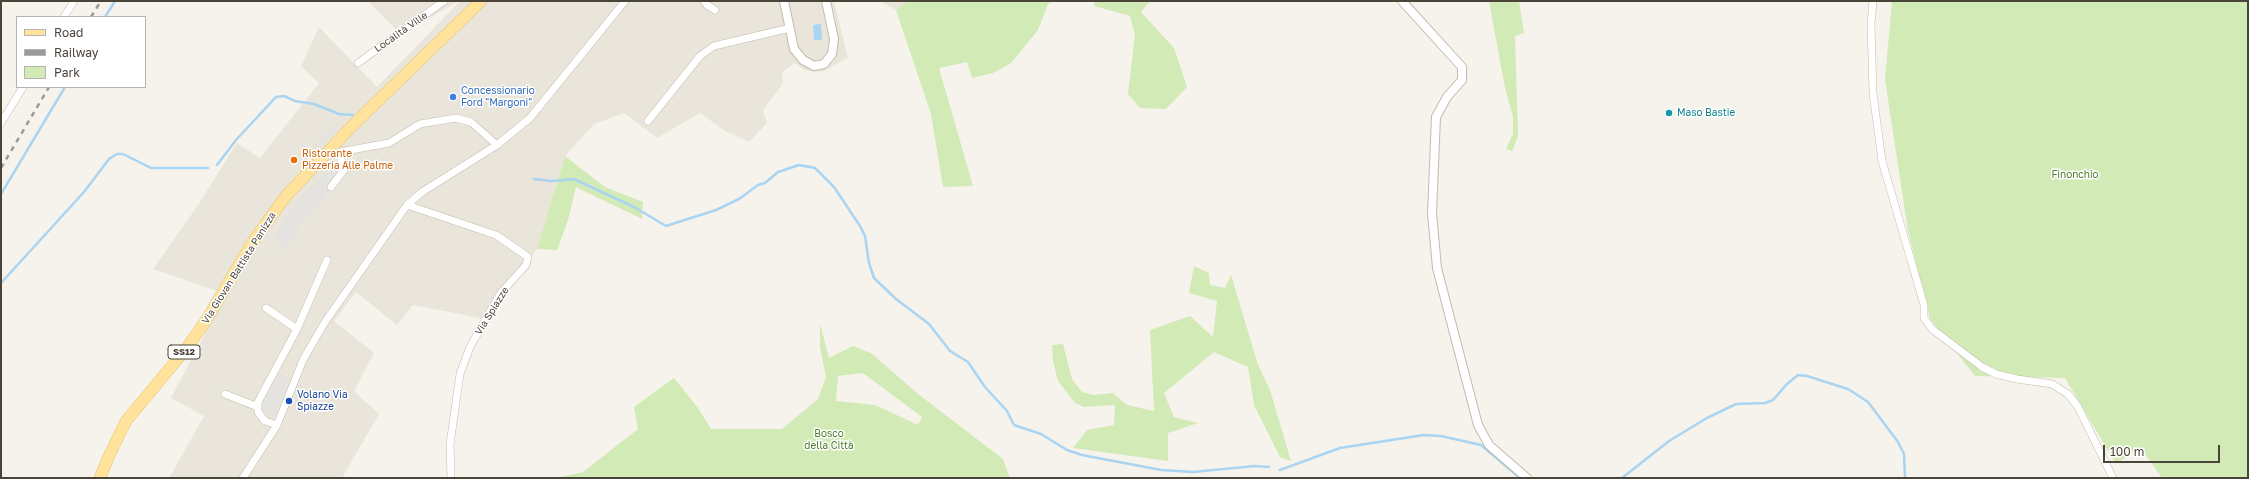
<!DOCTYPE html>
<html>
<head>
<meta charset="utf-8">
<style>
  body { margin:0 }
  #map { position:relative; width:2249px; height:479px; overflow:hidden; background:#f6f3ec; font-family:"Golos Text",sans-serif }
  canvas { display:block }
  .frame { position:absolute; inset:0; border:2px solid #4b4439; pointer-events:none }
  .legend { position:absolute; left:16px; top:16px; width:130px; height:72px; box-sizing:border-box; background:#fff; border:1px solid #b7b4b0; margin:0; padding:5px 7px; list-style:none; font-size:12px; color:#4b4439 }
  .legend li { display:flex; align-items:center; gap:8px; height:20px }
  .legend b { width:20px; border:1px solid #b7b4b0 }
  .scale { position:absolute; left:2103px; top:445px; width:117px; height:18px; box-sizing:border-box; border:2px solid #4b4439; border-top:0; padding-left:5px; font-size:12px; line-height:14px; white-space:nowrap; color:#4b4439; -webkit-text-stroke:3px #fff; paint-order:stroke }
</style>
</head>
<body>
<div id="map">
<canvas width="2249" height="479"></canvas>
<div class="frame"></div>
<ul class="legend">
<li><b style="height:5px;background:#ffe39c"></b>Road</li>
<li><b style="height:5px;background:#9a9a9a"></b>Railway</li>
<li><b style="height:11px;background:#d2eab5"></b>Park</li>
</ul>
<div class="scale">100 m</div>
</div>
<script>
const ctx = document.querySelector('canvas').getContext('2d');
ctx.lineJoin = 'round';
function fill(path, color) { ctx.fillStyle = color; ctx.fill(path, 'evenodd'); }
const toPath = rows => new Path2D(rows.map(r => 'M' + r).join(''));
function stroke(path, color, width, dash) { ctx.strokeStyle = color; ctx.lineWidth = width; ctx.lineCap = dash ? 'butt' : 'round'; ctx.setLineDash(dash || []); ctx.stroke(path); }
function write(font, color, halo, rows, align = 'center') {
  ctx.font = font + ' "Golos Text",sans-serif'; ctx.lineWidth = 3; ctx.setLineDash([]); ctx.textBaseline = 'middle'; ctx.strokeStyle = halo; ctx.fillStyle = color; for (const [text, x, y, turn = 0] of rows) {
    ctx.save(); ctx.translate(x, y); ctx.rotate((+turn || 0) * Math.PI / 180); ctx.textAlign = isNaN(turn) ? turn : align; if (halo) ctx.strokeText(text, 0, 0); ctx.fillText(text, 0, 0); ctx.restore();
  }
}
const residential = toPath([
  [368,1,458,1,401,35],
  [460,1,834,1,848,58,822,72,806,71,795,63,782,72,783,83,763,110,767,123,749,142,725,131,700,113,657,138,624,113,594,124,565,156,537,249,485,319,413,305,397,325,356,292,334,321,374,353,354,391,379,414,342,478,169,478,204,416,171,398,226,294,153,269,198,205,237,143,260,158,319,83,301,66,319,27,377,87],
  [880,1,908,1,896,10]
]);
const green = toPath([
  [908,1,1052,1,1048,4,1038,30,1011,63,993,73,972,78,967,62,939,68,973,186,943,187,931,114,896,10],
  [1095,1,1150,1,1141,12,1174,48,1187,87,1166,109,1140,108,1128,94,1135,35,1130,16,1094,6],
  [1489,1,1519,1,1524,33,1515,36,1518,136,1512,151,1506,149,1513,134,1513,117,1505,88],
  [1892,1,2248,1,2248,478,2162,478,2140,447,2116,464,2065,378,1975,376,1930,319,1908,231,1885,80],
  [565,156,605,187,643,202,642,219,576,187,568,220,557,250,537,249],
  [1194,266,1209,273,1210,285,1225,288,1231,275,1258,365,1270,390,1291,461,1280,457,1254,405,1248,367,1214,352,1164,393,1174,417,1198,423,1168,433,1168,461,1073,448,1087,430,1114,425,1115,405,1084,407,1075,403,1058,381,1053,361,1052,345,1063,344,1072,379,1082,392,1094,395,1113,393,1127,405,1154,411,1150,330,1190,316,1213,337,1217,301,1189,293],
  [820,323,829,358,853,346,871,353,918,394,1003,459,1010,478,557,478,583,472,638,429,634,407,674,378,698,408,711,429,782,429,818,399,826,377,820,347],
  [863,373,922,417,918,425,875,405,836,401,838,376]
]);
const parking = toPath([
  [334,125,338,129,318,150,314,146],
  [334,164,344,168,339,178,300,225,286,250,273,240,285,220,303,195],
  [279,373,290,378,275,416,266,412,272,399,265,411,260,407]
]);
const water = toPath([
  [821,24,822,40,814,40,813,25]
]);
const stream = toPath([
  [105,17,115,1],
  [217,165,236,140,276,97,284,96,295,101,314,104,339,114,353,115],
  [534,179,552,181,574,179,634,207,666,226,716,210,739,199,758,185,765,183,778,172,799,165,815,168,834,187,860,226,865,236,869,263,874,278,896,299,929,324,950,351,968,362,985,387,1007,411,1014,425,1041,434,1067,450,1082,455,1161,470,1193,472,1255,466,1269,467],
  [1,194,65,87],
  [1,283,84,192,109,159,117,154,123,154,151,168,208,168],
  [1280,470,1340,448,1424,435,1441,436,1481,445,1520,478],
  [1622,478,1669,441,1707,418,1736,404,1765,403,1773,400,1787,384,1798,375,1807,376,1848,389,1868,402,1898,442,1904,454,1905,478]
]);
const minor = toPath([
  [704,1,707,5,715,10],
  [1873,1,1871,24,1873,93,1882,161,1924,305,1924,318,1932,329,1982,367,1996,374,2017,379,2052,384,2068,394,2078,407,2113,478],
  [64,17,74,1],
  [358,63,444,1],
  [648,121,700,56,714,46,790,28],
  [1,123,23,87],
  [340,152,389,143,420,124,456,118,471,122,497,145],
  [331,187,344,170,341,160],
  [407,205,496,235,528,257,526,265,500,294,470,347,460,374,450,444,451,478],
  [266,308,297,329],
  [225,394,258,407],
  [277,425,265,421,258,412,258,402,297,329,327,260],
  [243,478,277,425,303,360,325,322,407,205,422,192,497,145,530,118,625,1]
]);
const tertiary = toPath([
  [784,1,794,49,803,60,814,66,824,64,832,54,834,39,826,1],
  [1402,1,1462,67,1462,80,1447,97,1436,117,1432,213,1437,268,1478,425,1489,445,1527,478]
]);
const primary = toPath([
  [100,478,108,458,126,421,186,349,205,322,252,243,286,196,350,128,481,1]
]);
const rail = toPath([
  [91,17,101,1],
  [1,168,49,87]
]);
const markers = [
  [453,97,4,"#3f7fe0"],
  [1669,113,4,"#0f9aa8"],
  [294,160,4,"#e8710a"],
  [289,401,4,"#1a4fb4"]
];
const shields = [
  [184,352,32]
];
const shieldNames = [
  ["SS12",184,352]
];
const streetNames = [
  ["Località Ville",401,32,-35],
  ["Via Giovan Battista Panizza",239,268,-58],
  ["Via Spiazze",492,311,-58]
];
const shopNames = [
  ["Concessionario",461,91],
  ["Ford \"Margoni\"",461,103]
];
const cultureNames = [
  ["Maso Bastie",1677,113]
];
const foodNames = [
  ["Ristorante",302,154],
  ["Pizzeria Alle Palme",302,166]
];
const parkNames = [
  ["Finonchio",2075,175],
  ["Bosco",829,434],
  ["della Città",829,446]
];
const transitNames = [
  ["Volano Via",297,395],
  ["Spiazze",297,407]
];
fill(residential, '#eae5da');
fill(green, '#d2eab5');
fill(parking, '#e5e3e0');
fill(water, '#a9d4f2');
stroke(stream, '#a9d4f2', 2.5);
stroke(minor, '#c2bbae', 8);
stroke(tertiary, '#c2bbae', 10);
stroke(primary, '#e6c16a', 12);
stroke(minor, '#fff', 7);
stroke(tertiary, '#fff', 8);
stroke(primary, '#ffe39c', 11);
stroke(rail, '#9a9a9a', 2.5, [5, 5]);
for (const [x, y, r, color] of markers) { const dot = new Path2D(); dot.arc(x, y, r, 0, 2 * Math.PI); ctx.fillStyle = color; ctx.fill(dot); stroke(dot, '#fff', 1.5); }
for (const [x, y, w] of shields) { const box = new Path2D(); box.roundRect(x - w / 2, y - 7, w, 14, 3); ctx.fillStyle = '#fff'; ctx.fill(box); stroke(box, '#4b4439', 1); }
write('bold 9px', '#4b4439', null, shieldNames);
write('10px', '#4b4439', '#fff', streetNames);
write('10px', '#366cbe', '#fff', shopNames, 'left');
write('10px', '#0d838f', '#fff', cultureNames, 'left');
write('10px', '#c56008', '#fff', foodNames, 'left');
write('10px', '#4a7f2a', '#fff', parkNames);
write('10px', '#164399', '#fff', transitNames, 'left');
</script>
</body>
</html>
